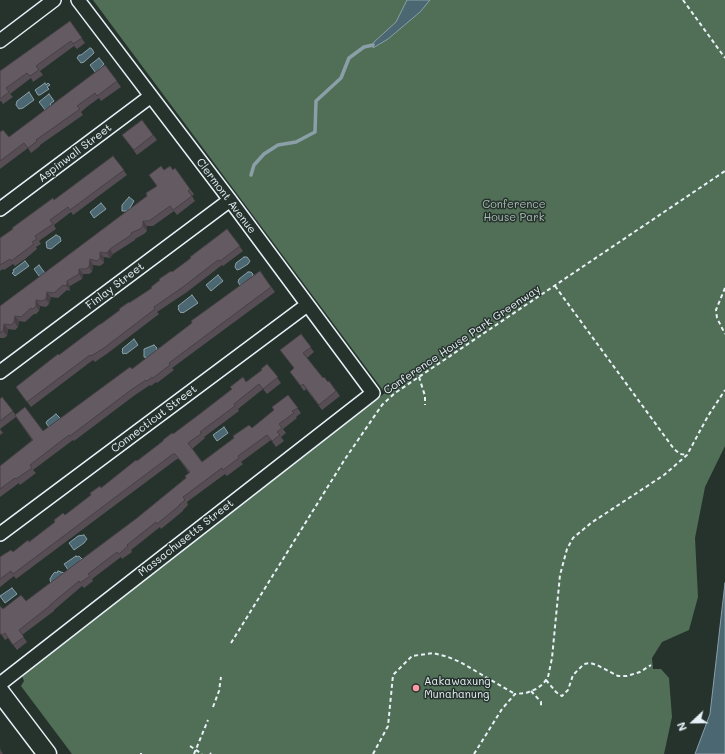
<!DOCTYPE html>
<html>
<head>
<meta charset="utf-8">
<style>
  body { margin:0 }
  #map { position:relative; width:725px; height:754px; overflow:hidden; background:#26332d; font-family:Mali,sans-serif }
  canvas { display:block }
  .north { position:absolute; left:673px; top:702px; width:40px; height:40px; -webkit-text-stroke:3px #26332d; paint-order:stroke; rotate:248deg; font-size:11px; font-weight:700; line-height:16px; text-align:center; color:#e8f1f8 }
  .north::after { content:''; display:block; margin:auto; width:14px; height:18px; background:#e8f1f8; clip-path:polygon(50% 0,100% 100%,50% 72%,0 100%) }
</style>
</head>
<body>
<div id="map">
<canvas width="725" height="754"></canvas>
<div class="north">N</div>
</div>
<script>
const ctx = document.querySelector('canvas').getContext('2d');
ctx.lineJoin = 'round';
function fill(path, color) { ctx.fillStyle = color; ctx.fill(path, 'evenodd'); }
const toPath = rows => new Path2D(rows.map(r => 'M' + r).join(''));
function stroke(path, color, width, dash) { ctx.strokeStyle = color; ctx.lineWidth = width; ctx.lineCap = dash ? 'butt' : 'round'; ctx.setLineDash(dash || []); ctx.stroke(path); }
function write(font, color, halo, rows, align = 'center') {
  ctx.font = font + ' Mali,sans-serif'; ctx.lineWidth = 3; ctx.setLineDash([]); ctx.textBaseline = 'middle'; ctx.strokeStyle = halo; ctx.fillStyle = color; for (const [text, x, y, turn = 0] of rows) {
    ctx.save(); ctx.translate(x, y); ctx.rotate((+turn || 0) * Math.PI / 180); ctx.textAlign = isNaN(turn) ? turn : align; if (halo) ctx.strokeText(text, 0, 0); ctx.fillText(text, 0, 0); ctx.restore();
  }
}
const green = toPath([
  [93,0,725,0,725,446,705,487,695,538,698,597,689,630,662,642,652,658,653,669,661,669,669,678,672,717,664,754,72,754,21,686,24,681,22,676,26,672,25,670,385,393]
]);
const water = toPath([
  [407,0,430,0,420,12,388,39,373,48,374,42,396,22,407,0],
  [90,48,92,49,94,53,84,62,81,63,77,58,79,55,81,55,90,48],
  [99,58,104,64,96,73,90,65,99,58],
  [45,83,46,85,48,83,50,85,47,87,49,89,40,95,38,95,35,90,45,83],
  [29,92,34,100,23,108,19,109,16,105,17,101,29,92],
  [49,94,54,101,50,104,52,107,46,111,39,102,49,94],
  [129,197,134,201,128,211,122,211,122,205,129,197],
  [101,203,106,209,94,218,90,212,101,203],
  [56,235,60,237,61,241,51,249,47,248,46,242,56,235],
  [244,257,247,257,250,261,248,264,240,269,237,270,235,267,236,263,244,257],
  [25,261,29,266,15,276,12,273,14,272,13,270,25,261],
  [39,265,47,276,42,280,34,269,39,265],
  [248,272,251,272,253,274,252,278,243,285,240,285,238,282,239,279,248,272],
  [218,275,223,281,211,291,206,285,218,275],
  [192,295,198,303,183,313,182,312,181,313,178,309,179,308,178,306,192,295],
  [134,339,138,345,126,354,125,353,123,354,122,351,123,350,122,349,134,339],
  [154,345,157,348,156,352,151,355,149,358,144,357,144,349,154,345],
  [56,414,60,418,60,420,51,427,49,427,46,423,47,421,56,414],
  [224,427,228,433,217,441,213,435,224,427],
  [84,535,87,539,84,543,74,550,69,543,78,536,84,535],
  [76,556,77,557,79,556,82,559,80,560,81,562,69,571,64,564,76,556],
  [58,571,64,573,51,584,50,579,53,574,55,572,57,573,58,571],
  [725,583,725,754,695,754,710,714,725,583],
  [12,588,17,594,5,603,0,596,12,588]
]);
const stream = toPath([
  [251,175,254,165,264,154,278,145,296,142,315,132,316,101,341,78,349,58,364,47,373,45]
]);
const path = toPath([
  [683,0,725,58],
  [555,286,674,449,680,454,687,455],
  [725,288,716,310,717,318,725,334],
  [419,377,425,396,425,405],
  [231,643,345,459,382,405,395,393,725,171],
  [546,680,556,692,560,695,562,696,568,690,573,675,584,664,590,663,597,665,618,676,627,676,640,672,651,665],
  [531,691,541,702,541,708],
  [213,707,219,691,221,677],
  [190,746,202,754],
  [210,753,211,754],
  [140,754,142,754],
  [194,754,208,720],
  [373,754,388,726,393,675,412,656,433,653,448,657,460,662,515,694],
  [474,754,502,709,515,694,526,693,536,689,543,684,548,677,552,658,560,575,567,549,573,538,591,523,664,475,687,455,708,416,725,390]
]);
const street = toPath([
  [0,41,54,0],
  [0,209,151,96],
  [0,372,230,200],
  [0,534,307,305],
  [0,684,373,393,230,200,78,0]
]);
const secondary = toPath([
  [0,692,47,754]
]);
const wall = toPath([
  [70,21,85,43,77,49,74,46,40,71,43,75,33,82,31,78,10,94,13,97,3,104,1,101,0,101,0,71],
  [105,65,121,87,101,101,99,98,88,106,81,112,83,115,40,145,40,146,31,153,28,148,0,169,0,132,9,137],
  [142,120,157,140,137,155,122,135],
  [113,156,127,175,73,215,71,212,54,225,56,229,39,241,41,244,36,247,37,249,25,259,15,266,13,264,4,270,3,269,0,271,0,238,54,200],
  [164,170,173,170,190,189,194,194,192,196,195,201,177,215,174,211,153,226,147,226,147,231,144,234,135,239,135,240,113,254,110,258,104,257,104,263,100,266,93,265,92,272,89,274,83,274,82,279,70,286,70,291,67,290,58,298,51,297,49,304,46,307,40,306,39,311,36,314,34,314,25,322,19,321,18,327,15,330,8,329,7,336,4,338,0,338,0,306,35,280,147,196,157,186],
  [227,229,243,251,223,266,222,265,187,292,157,312,159,314,108,353,95,362,93,360,31,407,16,387,129,303,152,288,191,258],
  [260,271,275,292,172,368,174,370,157,383,156,382,151,386,150,385,135,395,74,441,73,440,33,470,36,473,20,485,19,483,0,497,0,466,32,440,16,417,0,429,0,399,2,397,15,414,43,431,132,369],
  [301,334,314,352,307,358,323,378,328,382,329,381,340,396,322,410,306,389,304,391,290,372,294,368],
  [267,364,281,383,267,394,263,389,238,409,239,411,204,437,205,438,192,449,202,462,252,428,274,410,288,395,301,413,296,417,297,418,283,429,286,433,281,437,284,441,276,447,271,440,241,462,243,464,227,476,225,474,187,502,188,505,183,510,183,511,161,529,160,527,131,550,132,552,122,559,121,557,92,579,93,581,84,588,82,586,54,610,54,611,22,635,27,642,17,650,8,638,5,640,1,634,0,635,0,606,3,609,26,601,137,518,186,478,189,473,179,459,177,459,16,579,14,576,0,587,0,557,6,553,13,552,29,542,173,434,246,382,262,370],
  [0,429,3,433,0,435]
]);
const shadedWall = toPath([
  [143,221,147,226,147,231,143,226],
  [110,249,113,254,110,258,107,253],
  [100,252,104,257,104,263,100,258],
  [90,259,93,265,92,272,89,267],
  [79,269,83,274,82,279,79,274],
  [67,281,70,286,70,291,67,286],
  [47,292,51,297,49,304,46,299],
  [36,300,40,306,39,311,36,306],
  [15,316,19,321,18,327,14,322],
  [4,324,8,329,7,336,3,331]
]);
const building = toPath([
  [70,21,82,38,73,44,71,41,36,66,39,70,30,76,27,73,6,88,9,92,0,99,0,71,70,21],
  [105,65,117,81,97,96,95,93,84,101,77,106,80,109,36,140,37,141,28,148,24,143,0,161,0,132,3,130,9,137,105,65],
  [142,120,153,135,134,150,122,135,142,120],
  [113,156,124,170,70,210,68,207,50,220,53,224,35,236,37,239,32,242,34,244,11,261,10,259,0,265,0,238,13,229,12,228,53,198,54,200,113,156],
  [161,166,164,170,170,166,173,170,175,168,190,189,188,191,192,196,173,210,170,206,149,221,143,221,143,226,140,229,131,233,131,235,110,249,107,253,100,252,100,258,97,261,90,259,89,267,85,269,79,269,79,274,67,281,67,286,63,285,54,293,47,292,46,299,42,301,36,300,36,306,33,309,31,308,21,317,15,316,14,322,11,325,4,324,3,331,0,333,0,306,35,280,147,196,146,193,157,186,149,175,161,166],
  [227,229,240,246,220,261,218,260,183,287,154,307,155,309,104,348,91,356,90,355,27,402,16,387,58,354,59,355,100,324,101,324,120,310,119,309,129,302,129,303,152,288,151,287,160,280,159,279,171,271,172,272,191,258,190,257,227,229],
  [260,271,271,287,169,363,170,365,153,378,152,377,147,381,146,380,131,390,70,436,69,435,30,465,32,468,16,479,15,478,0,489,0,466,33,440,15,415,25,407,43,431,130,367,132,369,192,323,191,321,260,271],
  [301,334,311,347,303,353,323,378,324,377,328,382,329,381,336,391,319,405,303,384,301,386,290,372,294,368,280,350,301,334],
  [267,364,278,377,263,389,259,384,234,404,235,406,200,432,202,433,188,443,202,462,234,438,233,436,249,425,252,428,274,410,272,407,288,395,298,408,292,411,294,413,279,424,282,428,277,432,280,435,272,441,267,435,238,456,239,458,223,470,222,468,183,497,185,500,179,505,180,505,157,524,156,522,127,545,128,546,119,554,117,552,88,574,90,576,80,583,79,581,50,605,51,605,19,630,24,637,13,645,5,633,2,635,0,633,0,606,3,609,21,595,26,601,137,518,186,478,185,476,190,472,175,454,173,454,13,574,11,571,0,579,0,557,6,553,11,550,13,552,28,540,29,542,55,522,54,520,63,513,65,515,91,495,90,493,100,486,101,488,136,460,137,461,163,441,163,440,172,433,173,434,201,413,232,389,230,387,243,377,246,382,262,370,261,369,267,364],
  [2,397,13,411,0,421,0,399,2,397],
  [0,749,0,750,3,754,0,754,0,749]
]);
const markers = [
  [416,688,4,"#ff9aa2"]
];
const streetNames = [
  ["Aspinwall Street",75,153,-37],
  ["Clermont Avenue",226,196,53],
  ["Finlay Street",115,286,-37],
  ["Conference House Park Greenway",462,340,-34],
  ["Connecticut Street",154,419,-37],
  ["Massachusetts Street",186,538,-38]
];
const parkNames = [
  ["Conference",514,205],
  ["House Park",514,218]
];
const poiNames = [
  ["Aakawaxung",424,682],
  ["Munahanung",424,695]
];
fill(green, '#516f57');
fill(water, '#4b6872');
stroke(water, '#8a9fa8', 1);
stroke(stream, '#8a9fa8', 3.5);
stroke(street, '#e8f1f8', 16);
stroke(secondary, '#e8f1f8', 21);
stroke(path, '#e8f1f8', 2, [4, 3]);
stroke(street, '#26332d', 13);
stroke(secondary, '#26332d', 18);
fill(wall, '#564e54');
fill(shadedWall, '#464045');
fill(building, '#645b62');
stroke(building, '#464045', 1);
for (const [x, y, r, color] of markers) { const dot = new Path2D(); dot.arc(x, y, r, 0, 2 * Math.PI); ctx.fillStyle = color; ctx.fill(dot); stroke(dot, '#26332d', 1.5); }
write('11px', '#e8f1f8', '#26332d', streetNames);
write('11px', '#acbdb8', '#26332d', parkNames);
write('11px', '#e8f1f8', '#26332d', poiNames, 'left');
</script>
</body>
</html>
